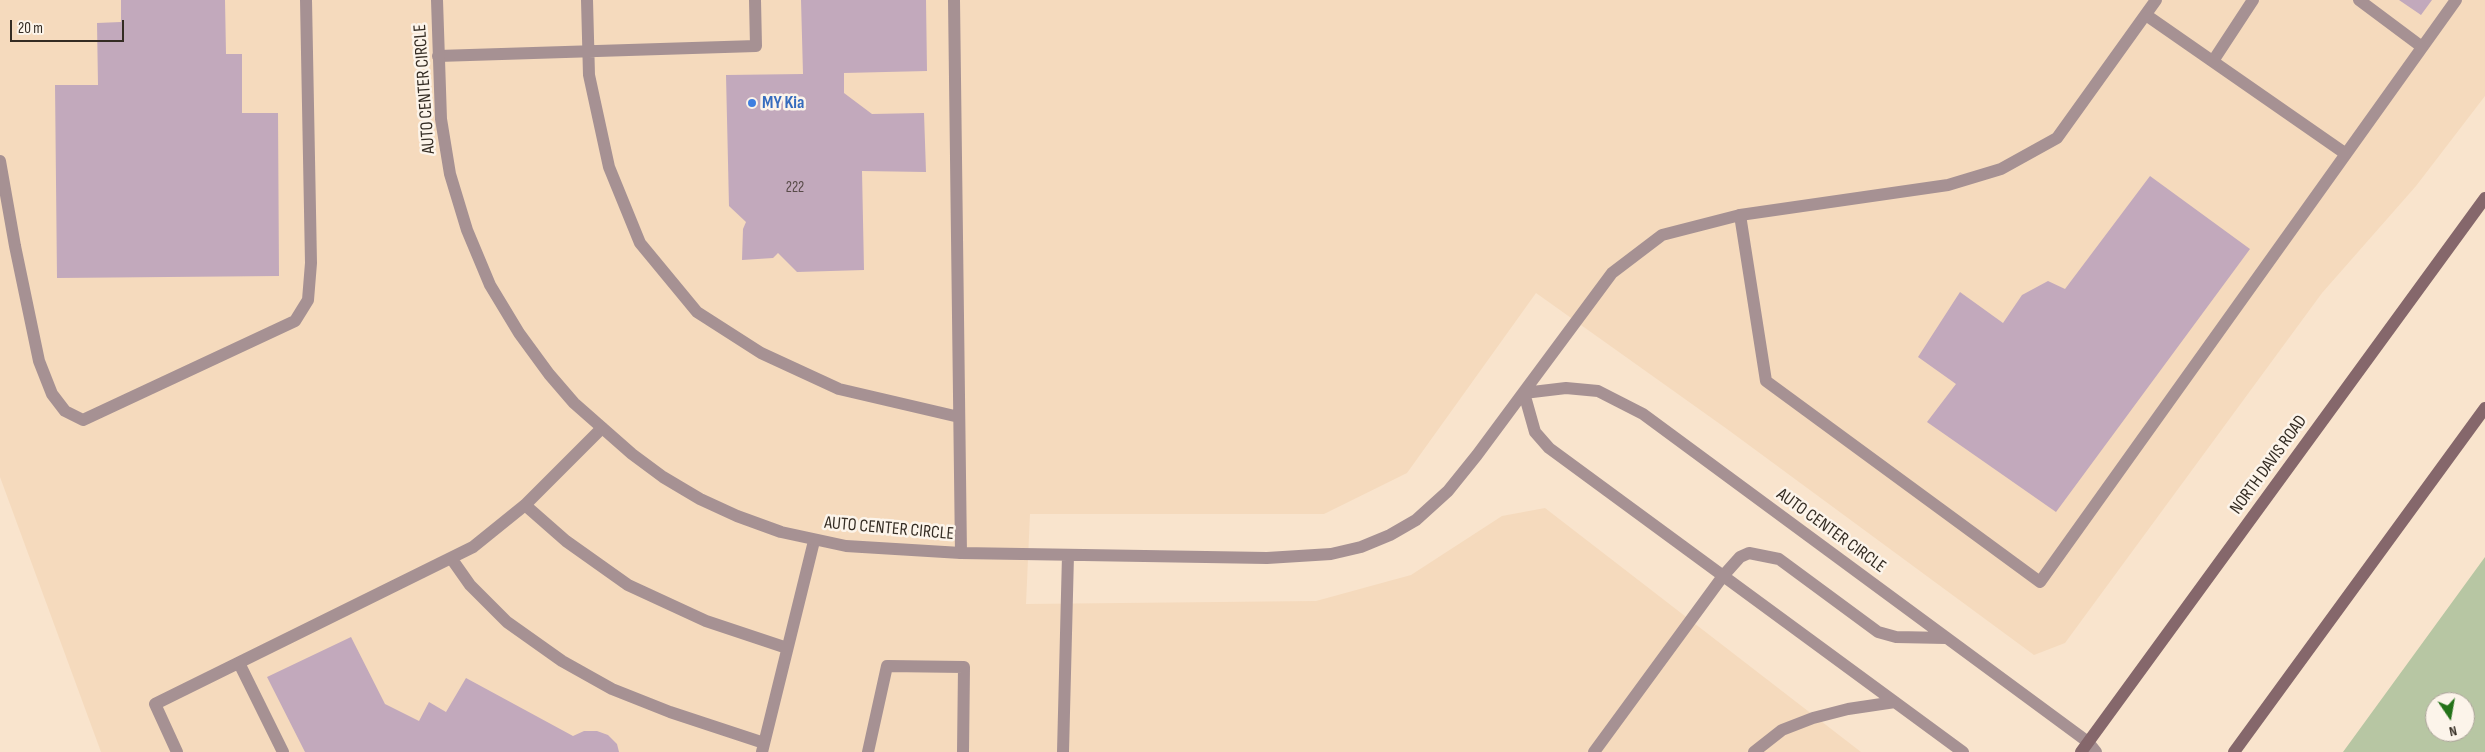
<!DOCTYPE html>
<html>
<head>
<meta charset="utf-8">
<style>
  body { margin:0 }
  #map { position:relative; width:2485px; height:752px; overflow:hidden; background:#f9e4cd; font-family:"Sofia Sans Condensed",sans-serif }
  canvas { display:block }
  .north { position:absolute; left:2425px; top:692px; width:50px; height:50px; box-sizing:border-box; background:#fcf4ea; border:1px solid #aca49a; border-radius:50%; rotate:168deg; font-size:14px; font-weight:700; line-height:20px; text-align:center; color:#342c23 }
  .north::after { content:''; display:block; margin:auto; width:18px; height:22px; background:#247219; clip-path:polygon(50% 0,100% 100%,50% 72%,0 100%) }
  .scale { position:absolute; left:10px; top:20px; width:114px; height:22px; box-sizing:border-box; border:2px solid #342c23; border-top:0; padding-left:6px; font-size:15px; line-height:18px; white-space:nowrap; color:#342c23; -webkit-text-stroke:4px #fcf4ea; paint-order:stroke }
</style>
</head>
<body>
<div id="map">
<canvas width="2485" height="752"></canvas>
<div class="north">N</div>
<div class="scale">20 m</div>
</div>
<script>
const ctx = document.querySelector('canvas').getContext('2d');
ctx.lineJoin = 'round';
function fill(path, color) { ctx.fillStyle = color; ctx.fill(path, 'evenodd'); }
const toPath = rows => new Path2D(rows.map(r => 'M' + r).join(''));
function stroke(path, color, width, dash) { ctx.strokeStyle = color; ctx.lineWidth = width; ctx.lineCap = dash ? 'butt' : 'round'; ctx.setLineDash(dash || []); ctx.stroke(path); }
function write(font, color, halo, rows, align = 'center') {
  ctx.font = font + ' "Sofia Sans Condensed",sans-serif'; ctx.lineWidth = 5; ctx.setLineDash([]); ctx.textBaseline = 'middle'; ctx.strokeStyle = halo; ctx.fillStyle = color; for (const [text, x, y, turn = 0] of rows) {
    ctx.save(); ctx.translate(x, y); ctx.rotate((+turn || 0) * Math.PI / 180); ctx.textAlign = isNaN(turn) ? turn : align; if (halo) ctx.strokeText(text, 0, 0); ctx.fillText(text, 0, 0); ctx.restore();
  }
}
const built = toPath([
  [0,0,2485,0,2485,96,2416,186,2322,293,2065,643,2034,655,1727,429,1536,293,1407,473,1324,514,1030,514,1026,604,1316,601,1411,575,1502,516,1545,508,1861,752,101,752,0,477]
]);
const green = toPath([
  [2485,557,2485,752,2343,752],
  [2435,702,2465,702,2465,732,2435,732]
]);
const building = toPath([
  [121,0,225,0,226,54,242,54,242,113,278,113,279,276,57,278,55,85,98,85,97,23,121,22],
  [801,0,926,0,927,71,844,73,844,93,872,114,924,113,926,172,862,171,864,270,797,272,778,253,773,258,742,260,743,229,746,222,729,206,726,75,803,74],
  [2399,0,2432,0,2421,15],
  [2150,176,2250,249,2056,512,1927,422,1956,384,1918,357,1960,292,2003,323,2022,295,2048,281,2065,289],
  [351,637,385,704,419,721,429,702,446,712,466,678,573,736,584,731,597,731,608,735,617,744,619,752,305,752,267,677]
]);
const service = toPath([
  [587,0,589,75,609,167,640,243,697,312,761,353,839,389,959,417],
  [954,0,961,553],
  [2359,0,2422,47],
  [2146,15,2346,154],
  [438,56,756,46,755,0],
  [2213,61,2253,0],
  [0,161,15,246,39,361,52,394,65,411,83,420,295,321,308,300,311,263,306,0],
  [1740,215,1766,381,2040,582,2456,0],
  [525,505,566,541,628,585,706,621,787,648],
  [451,558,470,585,507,622,562,661,612,689,670,712,764,743],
  [239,663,283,752],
  [177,752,155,704,473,547,525,505,602,428],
  [762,752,814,541],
  [868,752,887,666,964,667,963,752]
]);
const minor = toPath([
  [437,0,441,119,450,174,467,230,490,285,519,333,549,374,574,403,632,454,663,477,700,499,737,516,781,532,846,546,961,553,1267,558,1331,554,1361,547,1390,535,1416,520,1448,491,1477,455,1612,273,1662,235,1740,215,1948,185,2001,169,2057,138,2156,0],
  [1524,393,1566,388,1598,391,1643,414,2088,742,2096,752],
  [1524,393,1535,432,1549,448,1963,752],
  [1063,752,1068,555],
  [1594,752,1723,576,1740,557,1749,553,1779,559,1878,632,1896,637,1946,638],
  [1754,752,1782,730,1813,718,1848,709,1895,702]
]);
const secondary = toPath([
  [2081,752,2485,198],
  [2234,752,2485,408]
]);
const markers = [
  [752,103,5,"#3f7fe0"]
];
const numberNames = [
  ["222",795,188]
];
const streetNames = [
  ["AUTO CENTER CIRCLE",425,89,-94],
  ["NORTH DAVIS ROAD",2269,465,-54],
  ["AUTO CENTER CIRCLE",889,529,5],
  ["AUTO CENTER CIRCLE",1831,531,36]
];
const shopNames = [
  ["MY Kia",762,103]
];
fill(built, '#f5dabd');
fill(green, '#b7c6a3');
fill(building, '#c2a9bc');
stroke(service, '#a69193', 12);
stroke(minor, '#a69193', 12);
stroke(secondary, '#85676b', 12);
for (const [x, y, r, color] of markers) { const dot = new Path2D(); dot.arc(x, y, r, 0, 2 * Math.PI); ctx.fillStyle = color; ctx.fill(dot); stroke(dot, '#fcf4ea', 2); }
write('15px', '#584b49', null, numberNames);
write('18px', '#342c23', '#fcf4ea', streetNames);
write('bold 18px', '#366cbe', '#fcf4ea', shopNames, 'left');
</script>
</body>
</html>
